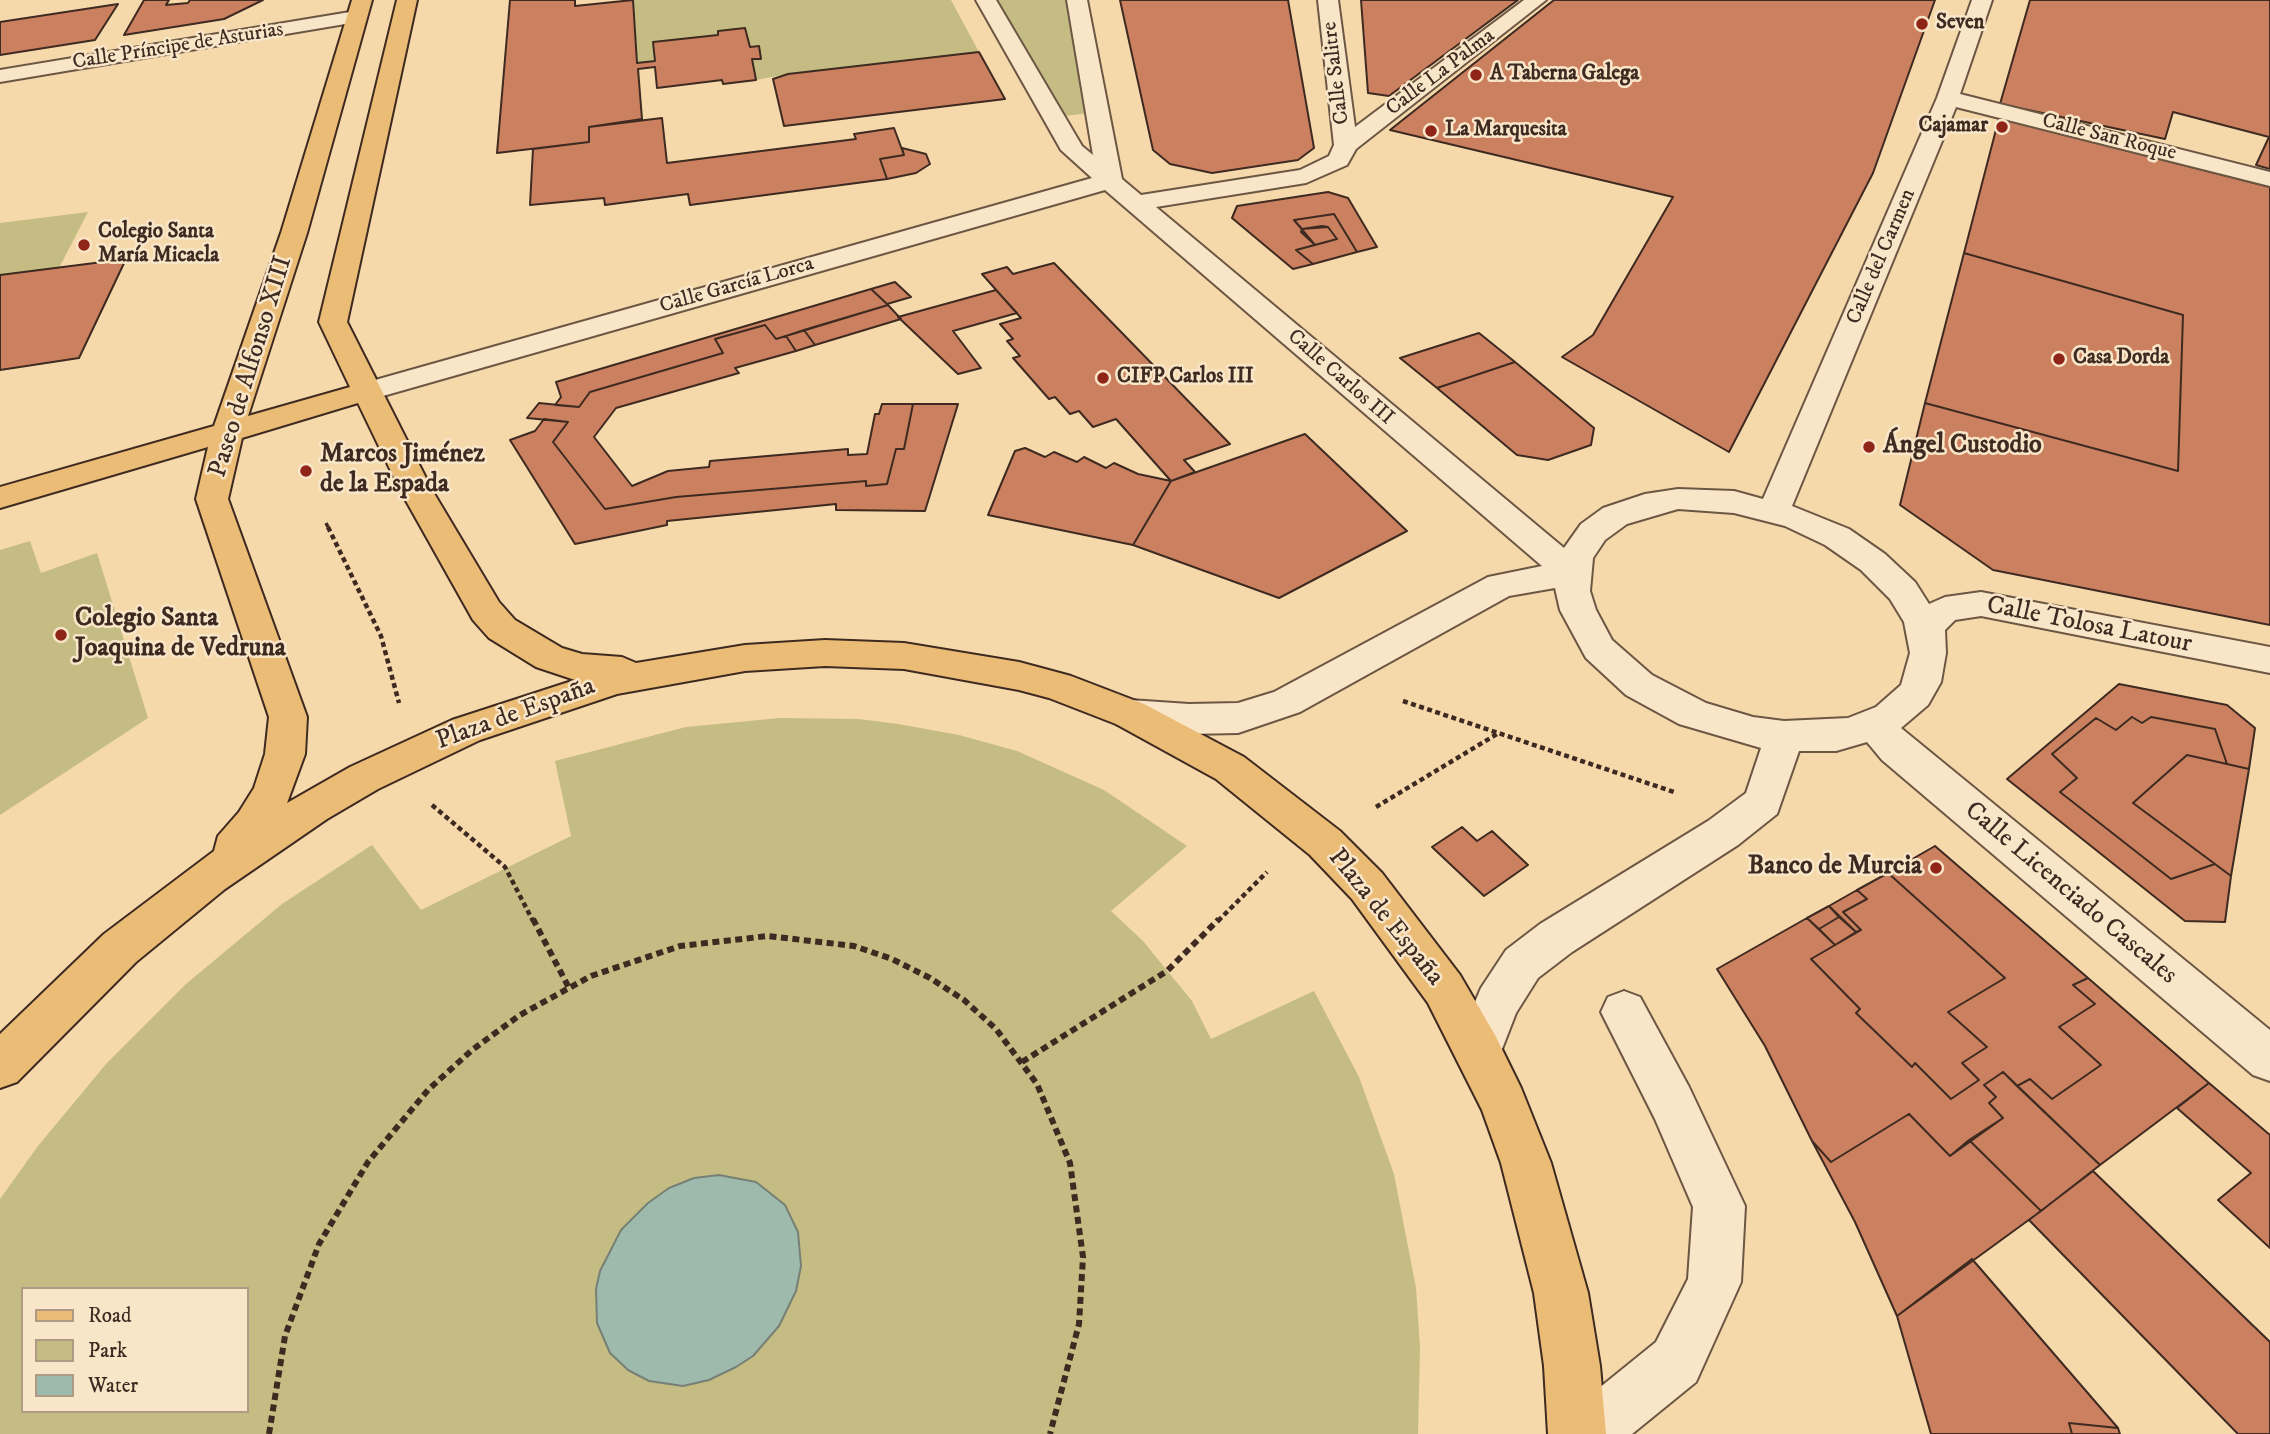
<!DOCTYPE html>
<html>
<head>
<meta charset="utf-8">
<style>
  body { margin:0 }
  #map { position:relative; width:2270px; height:1434px; overflow:hidden; background:#f6d9ab; font-family:"IM FELL DW Pica",serif }
  canvas { display:block }
  .legend { position:absolute; left:21px; top:1287px; width:228px; height:126px; box-sizing:border-box; background:#f9e6c8; border:2px solid #ae9b85; margin:0; padding:9px 12px; list-style:none; font-size:21px; color:#3e2a21 }
  .legend li { display:flex; align-items:center; gap:14px; height:35px }
  .legend b { width:35px; border:2px solid #ae9b85 }
</style>
</head>
<body>
<div id="map">
<canvas width="2270" height="1434"></canvas>
<ul class="legend">
<li><b style="height:9px;background:#ebbc76"></b>Road</li>
<li><b style="height:19px;background:#c4bc83"></b>Park</li>
<li><b style="height:19px;background:#9dbaad"></b>Water</li>
</ul>
</div>
<script>
const ctx = document.querySelector('canvas').getContext('2d');
ctx.lineJoin = 'round';
function fill(path, color) { ctx.fillStyle = color; ctx.fill(path, 'evenodd'); }
const toPath = rows => new Path2D(rows.map(r => 'M' + r).join(''));
function stroke(path, color, width, dash) { ctx.strokeStyle = color; ctx.lineWidth = width; ctx.lineCap = dash ? 'butt' : 'round'; ctx.setLineDash(dash || []); ctx.stroke(path); }
function write(font, color, halo, rows, align = 'center') {
  ctx.font = font + ' "IM FELL DW Pica",serif'; ctx.lineWidth = 5; ctx.setLineDash([]); ctx.textBaseline = 'middle'; ctx.strokeStyle = halo; ctx.fillStyle = color; for (const [text, x, y, turn = 0] of rows) {
    ctx.save(); ctx.translate(x, y); ctx.rotate((+turn || 0) * Math.PI / 180); ctx.textAlign = isNaN(turn) ? turn : align; if (halo) ctx.strokeText(text, 0, 0); ctx.fillText(text, 0, 0); ctx.restore();
  }
}
const green = toPath([
  [633,0,951,0,979,52,788,74,756,80,752,59,761,58,750,47,745,28,718,31,718,35,654,42,655,61,637,63],
  [986,0,1077,0,1099,112,1055,117],
  [88,212,59,268,0,275,0,223],
  [30,541,41,573,97,553,148,718,0,815,0,550],
  [780,718,859,719,898,724,959,735,1017,751,1104,790,1187,846,1111,911,1143,941,1192,1001,1211,1039,1314,991,1359,1077,1394,1174,1416,1288,1420,1348,1418,1434,0,1434,0,1199,38,1146,106,1064,186,984,282,904,372,845,421,910,571,836,555,761,686,727],
  [23,1289,247,1289,247,1411,23,1411]
]);
const water = toPath([
  [719,1175,756,1182,785,1205,798,1232,801,1266,796,1291,779,1326,753,1356,736,1367,709,1380,683,1386,649,1381,628,1370,610,1353,597,1323,596,1289,600,1271,621,1230,648,1203,669,1188,694,1178,719,1175]
]);
const building = toPath([
  [144,0,169,0,166,5,188,3,190,0,263,0,224,19,124,35,144,0],
  [510,0,575,0,575,6,633,0,637,63,655,61,653,42,718,35,718,31,745,28,750,47,759,46,761,59,752,59,756,80,723,84,722,80,657,88,655,67,638,69,642,119,589,127,589,142,497,153,510,0],
  [1120,0,1288,0,1314,148,1298,160,1212,173,1170,164,1153,150,1120,0],
  [1361,0,1518,0,1389,96,1368,93,1361,0],
  [1554,0,1935,0,1873,173,1729,452,1562,357,1593,335,1673,197,1390,130,1554,0],
  [2030,0,2270,0,2270,169,2256,165,2269,137,2173,112,2165,139,2000,104,2030,0],
  [118,4,95,40,0,55,0,22,118,4],
  [979,52,1005,99,784,126,773,79,788,74,979,52],
  [662,118,667,163,856,139,854,134,894,128,904,155,880,159,887,179,690,205,688,194,605,205,604,198,530,205,533,149,589,142,589,127,662,118],
  [1999,118,2270,187,2270,625,1993,570,1900,505,1925,403,2178,471,2183,315,1964,253,1999,118],
  [902,148,926,154,930,164,916,173,887,179,880,159,904,155,902,148],
  [1328,192,1348,198,1377,247,1357,252,1334,214,1294,220,1315,245,1296,250,1313,264,1293,269,1232,218,1237,206,1328,192],
  [1334,214,1357,252,1313,264,1296,250,1337,239,1328,227,1302,229,1294,220,1334,214],
  [1322,226,1328,227,1337,239,1315,245,1301,232,1302,229,1322,226],
  [1964,253,2183,315,2178,471,1925,403,1964,253],
  [126,259,79,358,0,370,0,275,126,259],
  [1054,263,1230,444,1184,460,1195,472,1171,481,1116,419,1093,427,1079,411,1070,414,1055,397,1049,399,1013,358,1020,356,1007,341,1013,339,1000,324,1021,318,982,274,1007,267,1013,274,1054,263],
  [895,282,911,297,887,304,871,289,895,282],
  [871,289,888,305,776,339,765,325,715,339,723,353,590,392,579,407,555,405,561,397,556,382,871,289],
  [996,290,1017,313,953,331,981,368,958,374,898,317,996,290],
  [888,305,901,319,815,345,804,330,888,305],
  [765,325,776,339,786,336,796,351,735,368,739,373,616,408,594,437,632,486,668,471,709,467,710,461,848,449,848,455,867,454,875,414,879,414,882,404,913,404,904,449,896,449,887,484,866,486,866,481,676,497,605,509,553,442,568,422,527,418,539,403,579,407,590,392,723,353,715,339,765,325],
  [804,330,815,345,796,351,786,336,804,330],
  [1479,333,1515,362,1437,388,1400,358,1479,333],
  [1515,362,1594,428,1591,445,1548,460,1517,455,1437,388,1515,362],
  [913,404,958,404,925,511,836,510,836,504,667,521,667,525,575,544,510,440,535,431,544,419,568,422,553,442,605,509,676,497,866,481,866,486,887,484,896,449,904,449,913,404],
  [1305,434,1407,531,1279,598,1133,545,1171,481,1305,434],
  [1025,448,1045,457,1054,452,1077,462,1084,457,1106,468,1114,463,1138,474,1171,481,1133,545,988,515,1015,451,1025,448],
  [2119,684,2227,705,2255,728,2249,769,2227,764,2215,729,2151,717,2142,723,2132,717,2116,730,2096,718,2052,754,2077,778,2060,792,2171,879,2215,864,2231,876,2225,922,2185,921,2007,779,2119,684],
  [2132,717,2142,723,2151,717,2215,729,2227,764,2187,755,2133,803,2215,864,2171,879,2060,792,2077,778,2052,754,2096,718,2116,730,2132,717],
  [2187,755,2249,769,2231,876,2133,803,2187,755],
  [1462,827,1477,841,1492,831,1528,865,1484,896,1432,847,1462,827],
  [1935,846,2088,978,2073,985,2095,1004,2059,1027,2101,1065,2052,1099,2030,1079,2017,1086,2003,1072,1984,1085,1996,1097,1989,1103,2003,1118,1950,1156,1909,1114,1831,1162,1812,1141,1765,1046,1717,969,1807,918,1835,945,1811,959,1860,1009,1856,1013,1912,1067,1915,1063,1951,1099,1979,1080,1962,1063,1987,1047,1948,1012,2005,978,1888,873,1935,846],
  [1888,873,2005,978,1948,1012,1987,1047,1962,1063,1979,1080,1951,1099,1915,1063,1912,1067,1856,1013,1860,1009,1811,959,1861,930,1843,912,1867,899,1857,890,1888,873],
  [1857,890,1867,899,1843,912,1861,930,1856,932,1829,906,1857,890],
  [1829,906,1839,917,1819,929,1807,918,1829,906],
  [1839,917,1856,932,1835,945,1819,929,1839,917],
  [2088,978,2209,1083,2100,1165,2017,1086,2030,1079,2052,1099,2101,1065,2059,1027,2095,1004,2073,985,2088,978],
  [2003,1072,2100,1165,2041,1211,1969,1140,2003,1118,1989,1103,1996,1097,1984,1085,2003,1072],
  [2209,1083,2270,1135,2270,1248,2218,1200,2251,1173,2177,1108,2209,1083],
  [1909,1114,1950,1156,1969,1140,2041,1211,1897,1316,1855,1222,1812,1141,1831,1162,1909,1114],
  [2093,1171,2270,1342,2270,1434,2238,1434,2029,1220,2093,1171],
  [1972,1259,2118,1428,2069,1423,2072,1434,1931,1434,1897,1316,1972,1259],
  [2069,1423,2118,1428,2120,1434,2072,1434,2069,1423]
]);
const pathFar2 = toPath([
  [326,523,329,529]
]);
const pathFar1 = toPath([
  [328,527,381,636,399,703],
  [1403,701,1674,792],
  [432,805,505,867,533,921],
  [1376,807,1497,734],
  [1218,921,1267,872]
]);
const path = toPath([
  [533,919,569,988],
  [1022,1062,1167,971,1219,919],
  [269,1434,285,1336,319,1244,368,1162,428,1090,472,1050,520,1015,591,976,680,946,768,936,854,946,892,959,930,978,964,1000,996,1029,1037,1084,1070,1163,1083,1257,1079,1324,1050,1434]
]);
const minor = toPath([
  [976,0,996,0,1082,146,1093,155,1067,0,1087,0,1122,179,1141,195,1300,170,1329,156,1334,145,1318,0,1338,0,1355,127,1524,0,1546,0,1356,149,1347,165,1306,183,1156,207,1564,548,1581,524,1603,508,1645,494,1678,489,1734,491,1763,499,1937,98,1972,0,1992,0,1960,94,2270,172,2270,186,1956,107,1792,506,1849,529,1885,554,1915,582,1929,604,1945,597,1981,592,2270,647,2270,673,1981,616,1955,620,1945,630,1946,653,1941,682,1928,705,1901,728,2270,1030,2270,1081,2253,1075,1882,760,1867,742,1836,751,1799,751,1777,814,1738,845,1572,952,1538,978,1516,1013,1495,1067,1478,1073,1461,1067,1454,1051,1481,988,1506,950,1540,924,1708,821,1746,793,1761,748,1679,724,1626,695,1586,658,1560,610,1555,588,1509,596,1300,712,1238,733,1189,734,1130,728,1116,724,1111,714,1116,704,1130,700,1189,704,1238,703,1274,692,1488,577,1542,566,1105,190,376,398,365,401,354,398,350,392,354,386,1092,178,1061,150,976,0],
  [1678,509,1734,513,1785,526,1825,545,1861,570,1890,599,1904,622,1910,653,1901,685,1876,707,1848,718,1784,721,1753,717,1706,703,1652,675,1612,640,1596,610,1590,591,1593,558,1605,540,1627,524,1678,509],
  [356,11,366,17,363,21,0,82,0,70,356,11],
  [1624,991,1640,997,1689,1087,1745,1206,1741,1282,1696,1382,1632,1434,1558,1434,1567,1414,1656,1342,1688,1279,1693,1207,1655,1119,1601,1012,1608,997,1624,991]
]);
const major = toPath([
  [352,0,372,0,307,233,248,416,350,387,319,322,397,0,417,0,347,322,432,490,499,602,515,620,562,648,582,654,622,657,636,663,745,645,825,640,904,643,1019,662,1071,676,1144,704,1244,757,1340,831,1382,873,1460,975,1495,1035,1521,1088,1551,1163,1588,1293,1600,1366,1606,1434,1548,1434,1544,1366,1534,1293,1501,1163,1482,1110,1428,1003,1352,899,1310,855,1216,779,1116,724,1049,698,1019,690,904,669,825,666,745,671,617,694,480,740,378,789,327,819,225,889,136,962,17,1082,0,1088,0,1034,104,934,214,851,218,836,239,812,254,788,265,754,269,717,196,499,208,447,0,508,0,487,214,426,281,233,352,0],
  [358,403,400,490,473,620,489,638,536,667,575,680,452,720,350,767,287,803,305,754,307,717,228,499,242,438,358,403]
]);
const markers = [
  [1922,24,7,"#8f2418"],
  [1476,75,7,"#8f2418"],
  [2002,127,7,"#8f2418"],
  [1431,131,7,"#8f2418"],
  [84,245,7,"#8f2418"],
  [2059,359,7,"#8f2418"],
  [1103,378,7,"#8f2418"],
  [1869,447,7,"#8f2418"],
  [306,471,7,"#8f2418"],
  [61,635,7,"#8f2418"],
  [1936,868,7,"#8f2418"]
];
const farPoinames = [
  ["Seven",1936,24],
  ["A Taberna Galega",1490,75],
  ["Cajamar",1988,127,"right"],
  ["La Marquesita",1445,131],
  ["Colegio Santa",98,233],
  ["María Micaela",98,257],
  ["Casa Dorda",2073,359],
  ["CIFP Carlos III",1117,378]
];
const farStreetnames = [
  ["Calle Príncipe de Asturias",178,47,-9],
  ["Calle Salitre",1337,73,-97],
  ["Calle La Palma",1441,73,-37],
  ["Calle San Roque",2109,138,14],
  ["Calle del Carmen",1882,257,-67],
  ["Calle García Lorca",737,286,-16],
  ["Calle Carlos III",1340,378,41]
];
const streetNames = [
  ["Paseo de Alfonso XIII",252,367,-73],
  ["Calle Tolosa Latour",2089,626,11],
  ["Plaza de España",516,715,-20],
  ["Calle Licenciado Cascales",2070,894,40],
  ["Plaza de España",1385,918,51]
];
const poiNames = [
  ["Ángel Custodio",1883,447],
  ["Marcos Jiménez",320,456],
  ["de la Espada",320,486],
  ["Colegio Santa",75,620],
  ["Joaquina de Vedruna",75,650],
  ["Banco de Murcia",1922,868,"right"]
];
fill(green, '#c4bc83');
fill(water, '#9dbaad');
stroke(water, '#778075', 2);
fill(building, '#cb815f');
stroke(building, '#3e2a21', 2);
stroke(minor, '#6c5644', 4);
stroke(major, '#3e2a21', 4);
stroke(pathFar2, '#3e2a21', 3.5, [4.5, 2.5]);
stroke(pathFar1, '#3e2a21', 4.5, [5, 3.5]);
stroke(path, '#3e2a21', 6, [7, 4.5]);
fill(minor, '#f9e6c8');
fill(major, '#ebbc76');
for (const [x, y, r, color] of markers) { const dot = new Path2D(); dot.arc(x, y, r, 0, 2 * Math.PI); ctx.fillStyle = color; ctx.fill(dot); stroke(dot, '#f9e6c8', 2.5); }
write('bold 21px', '#3e2a21', '#f9e6c8', farPoinames, 'left');
write('21px', '#3e2a21', '#f9e6c8', farStreetnames);
write('26px', '#3e2a21', '#f9e6c8', streetNames);
write('bold 26px', '#3e2a21', '#f9e6c8', poiNames, 'left');
</script>
</body>
</html>
